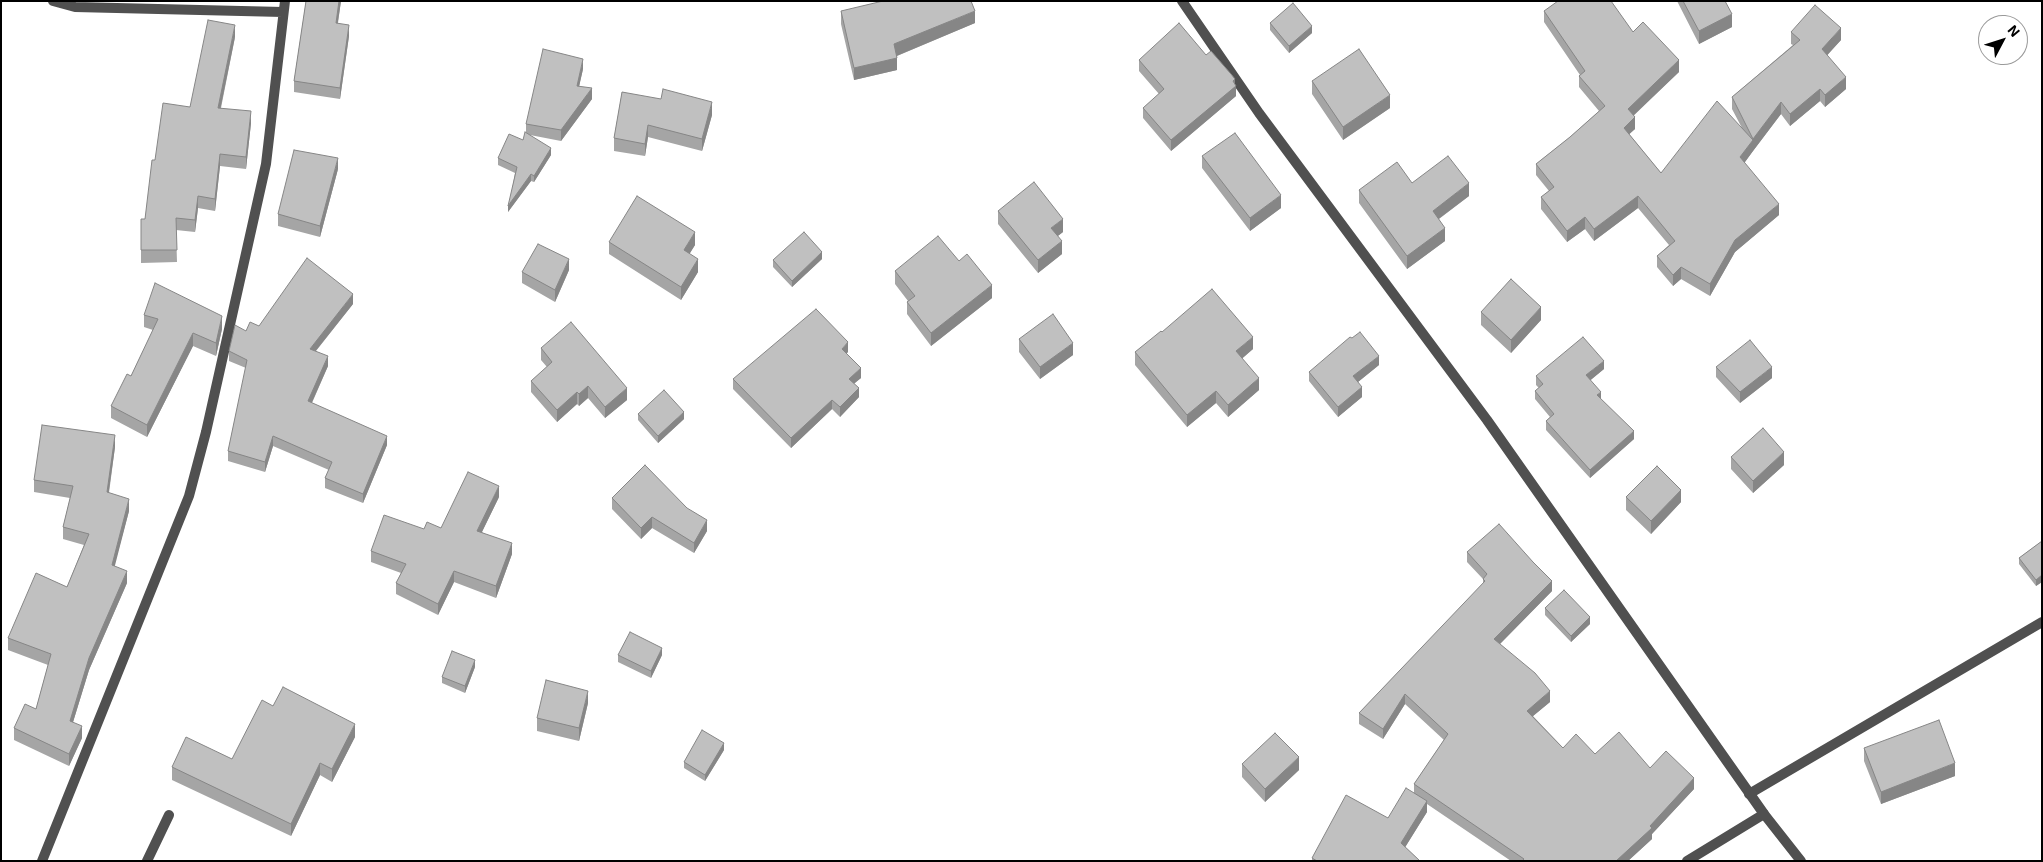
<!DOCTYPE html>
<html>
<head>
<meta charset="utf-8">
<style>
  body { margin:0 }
  #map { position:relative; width:2043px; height:862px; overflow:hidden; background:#fff; font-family:"Exo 2",sans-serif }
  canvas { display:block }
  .frame { position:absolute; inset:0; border:2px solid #000; pointer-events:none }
  .north { position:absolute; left:1978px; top:15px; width:50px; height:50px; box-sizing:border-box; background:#fff; border:1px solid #999; border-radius:50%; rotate:50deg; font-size:14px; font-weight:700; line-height:20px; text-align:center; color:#000 }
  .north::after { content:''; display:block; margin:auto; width:18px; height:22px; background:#000; clip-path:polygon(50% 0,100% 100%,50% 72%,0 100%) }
</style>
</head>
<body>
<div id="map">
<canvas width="2043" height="862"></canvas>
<div class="frame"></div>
<div class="north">N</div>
</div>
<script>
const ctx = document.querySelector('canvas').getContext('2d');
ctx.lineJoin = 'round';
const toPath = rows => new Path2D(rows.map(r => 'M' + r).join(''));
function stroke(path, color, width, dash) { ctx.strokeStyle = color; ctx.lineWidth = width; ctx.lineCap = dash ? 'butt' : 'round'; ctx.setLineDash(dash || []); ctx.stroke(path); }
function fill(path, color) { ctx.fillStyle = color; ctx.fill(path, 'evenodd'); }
const service = toPath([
  [147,861,169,815]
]);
const minor = toPath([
  [53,1,75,7,283,12],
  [1749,794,2042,622],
  [42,861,189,496,206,432,266,164,285,1],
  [1687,861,1764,814]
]);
const tertiary = toPath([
  [1182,1,1259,113,1487,420,1764,814,1801,861]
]);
const wall = toPath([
  [306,1,341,1,338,23,349,36,340,99,294,92,294,81],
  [1677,1,1725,1,1732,27,1699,44],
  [841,11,975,23,897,56,897,70,854,80,841,24],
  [1544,11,1633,32,1679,72,1633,115,1635,129,1629,134,1661,173,1742,128,1732,109,1732,97,1793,45,1791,44,1791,32,1841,40,1827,55,1846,89,1825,107,1820,101,1790,126,1781,114,1753,151,1753,150,1753,151,1744,163,1779,215,1735,252,1710,296,1681,279,1673,286,1657,267,1657,256,1669,245,1638,208,1594,241,1585,229,1567,242,1541,209,1541,197,1549,191,1536,175,1536,164,1570,137,1599,111,1579,87,1579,76,1580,75,1544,22],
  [1270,23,1312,33,1289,53,1270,30],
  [235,37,221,108,251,123,246,169,220,166,215,211,198,208,195,232,176,230,177,262,141,263,141,219,145,219,155,160,190,107],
  [1206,55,1236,96,1171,151,1143,118,1143,108,1159,94,1139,71,1139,60],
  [583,69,579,86,592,99,561,141,530,135,551,155,534,182,531,181,508,212,515,173,498,165,498,158,523,140,526,133,526,124],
  [1312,81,1390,108,1343,140,1312,94],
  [622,92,712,115,702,151,648,137,645,156,614,151,614,138],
  [1202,156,1281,208,1250,231,1202,168],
  [338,169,320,237,278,226,278,214],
  [1412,183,1469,196,1439,219,1445,241,1407,269,1359,203,1359,190],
  [998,211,1063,232,1058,236,1062,254,1038,273,998,224],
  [609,242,695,245,689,254,698,272,681,300,609,254],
  [822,259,792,287,773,267,773,260],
  [959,261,992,298,931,346,907,314,907,302,908,301,895,284,895,271],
  [569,270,555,302,522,283,522,272],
  [353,304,316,351,328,366,312,403,387,445,363,503,325,488,325,478,329,470,273,446,265,472,228,461,228,451,246,368,229,361,229,351,246,331,259,326],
  [1481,312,1541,320,1511,353,1481,325],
  [144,315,222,329,216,356,193,346,147,437,111,418,111,406,131,376,153,330,144,327],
  [1162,332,1253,349,1242,358,1259,390,1228,417,1216,403,1187,427,1135,365,1135,352],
  [1019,339,1073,355,1040,379,1019,352],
  [541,348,627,400,605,418,588,398,579,406,577,404,557,422,531,392,531,381,547,367,541,360],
  [848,352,846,354,861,378,854,383,859,397,840,417,832,409,791,448,733,389,733,379],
  [1379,365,1358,382,1362,397,1338,417,1309,381,1309,372],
  [1716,367,1772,378,1740,403,1716,377],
  [1604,369,1590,380,1601,399,1634,439,1590,478,1546,430,1546,421,1550,417,1535,399,1535,391,1539,388,1536,385,1536,376],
  [638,414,684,419,658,443,638,420],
  [115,447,109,493,129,511,114,566,127,583,89,670,73,722,82,738,69,766,14,740,14,728,36,709,48,665,8,650,8,638,67,587,84,545,63,539,63,527,70,498,34,492,34,480],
  [1731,457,1784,465,1753,493,1731,469],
  [499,497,482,532,512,554,496,598,454,582,438,615,396,594,396,583,401,573,371,562,371,551,424,529,441,528],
  [1626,497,1681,502,1651,534,1626,510],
  [612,498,707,531,694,553,652,528,641,539,612,509],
  [2042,541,2042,582,2036,586,2019,564,2019,558],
  [1467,552,1552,591,1500,644,1550,702,1533,716,1563,748,1595,754,1650,768,1694,789,1652,834,1652,839,1628,861,1511,861,1427,804,1427,812,1405,847,1420,861,1312,861,1312,858,1388,818,1414,793,1414,784,1444,740,1405,704,1383,739,1359,724,1359,713,1483,584,1483,579,1467,562],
  [1545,608,1590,624,1571,642,1545,615],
  [618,655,662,655,651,678,618,662],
  [475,667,465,693,442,683,442,677],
  [588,703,579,741,537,731,537,718],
  [273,706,355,737,332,782,320,775,291,836,172,780,172,767,232,759],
  [1864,748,1955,776,1881,804,1864,761],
  [724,750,705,781,684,768,684,762],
  [1242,764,1299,770,1265,802,1242,777]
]);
const shadedWall = toPath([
  [339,1,341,1,336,34,336,23],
  [975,11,975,23,894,57,894,44],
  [1732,14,1732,27,1699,44,1699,31],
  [235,25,235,37,218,120,218,108],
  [349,25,349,36,340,99,340,88],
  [1312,26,1312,33,1289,53,1289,46],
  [1841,28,1841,40,1822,61,1822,49],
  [897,58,897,70,854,80,854,68],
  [583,59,583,69,577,96,577,86],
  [1679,60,1679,72,1628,121,1628,109],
  [1846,77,1846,89,1825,107,1825,95],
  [1235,79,1235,87,1236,86,1236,96,1171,151,1171,140],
  [592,88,592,99,561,141,561,130],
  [1820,89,1820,101,1790,126,1790,114],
  [1390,95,1390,108,1343,140,1343,127],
  [712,102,712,115,702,151,702,139],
  [1781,102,1781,114,1753,151,1753,139],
  [251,111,251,123,246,169,246,157],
  [1635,117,1635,129,1624,139,1624,128],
  [648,125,648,137,645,156,645,144],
  [1753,140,1753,151,1740,169,1740,157],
  [551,148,551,155,534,182,534,176],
  [220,154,220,166,215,211,215,199],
  [338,158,338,169,320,237,320,226],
  [531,174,531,181,508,212,508,206],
  [1469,183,1469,196,1433,223,1433,211],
  [1281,195,1281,208,1250,231,1250,218],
  [198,196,198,208,195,232,195,220],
  [1638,196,1638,208,1594,241,1594,229],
  [1779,204,1779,215,1735,252,1710,296,1710,284,1735,240],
  [1585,217,1585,229,1567,242,1567,231],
  [1063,219,1063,232,1051,241,1051,228],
  [1445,228,1445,241,1407,269,1407,256],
  [695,232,695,245,684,263,684,250],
  [1062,241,1062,254,1038,273,1038,260],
  [822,252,822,259,792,287,792,281],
  [569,259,569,270,555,302,555,290],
  [698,259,698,272,681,300,681,287],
  [1681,267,1681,279,1673,286,1673,275],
  [992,285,992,298,931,346,931,333],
  [353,294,353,304,310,358,310,349],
  [1541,307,1541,320,1511,353,1511,340],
  [222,316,222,329,216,356,216,343],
  [193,333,193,346,147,437,147,425],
  [1253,337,1253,349,1236,364,1236,351],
  [848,342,848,352,842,358,842,349],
  [1073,343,1073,355,1040,379,1040,367],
  [328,356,328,366,308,411,308,401],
  [1379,356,1379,365,1353,386,1353,376],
  [1604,361,1604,369,1586,384,1586,375],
  [1772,367,1772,378,1740,403,1740,392],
  [861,368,861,378,849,388,849,379],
  [1259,378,1259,390,1228,417,1228,405],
  [588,386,588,398,579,406,579,394],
  [1362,387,1362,397,1338,417,1338,407],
  [627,388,627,400,605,418,605,407],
  [859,388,859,397,840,417,840,407],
  [1216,391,1216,403,1187,427,1187,415],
  [577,392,577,404,557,422,557,410],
  [1601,392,1601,400,1597,395],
  [832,400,832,409,791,448,791,438],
  [684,412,684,419,658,443,658,436],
  [1634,431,1634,439,1590,478,1590,470],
  [115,435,115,447,107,504,107,492],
  [273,436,273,446,265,472,265,462],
  [387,436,387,445,363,503,363,494],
  [1784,452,1784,465,1753,493,1753,481],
  [499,486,499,497,477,542,477,531],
  [1681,490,1681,502,1651,534,1651,521],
  [129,499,129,511,112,577,112,565],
  [652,517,652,528,641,539,641,528],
  [707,520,707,531,694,553,694,543],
  [512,543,512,554,496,598,496,586],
  [127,571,127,583,89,670,70,732,70,721,89,658],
  [454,571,454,582,438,615,438,604],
  [2042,575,2042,582,2036,586,2036,580],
  [1552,581,1552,591,1494,650,1494,639],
  [1590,617,1590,624,1571,642,1571,636],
  [662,648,662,655,651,678,651,671],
  [475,660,475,667,465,693,465,686],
  [588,691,588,703,579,741,579,728],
  [1550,691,1550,702,1527,721,1527,711],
  [1405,694,1405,704,1383,739,1383,729],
  [355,724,355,737,332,782,332,769],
  [82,726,82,738,69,766,69,754],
  [724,743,724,750,705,781,705,775],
  [1299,757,1299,770,1265,802,1265,789],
  [320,763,320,775,291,836,291,824],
  [1955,763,1955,776,1881,804,1881,792],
  [1694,778,1694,789,1652,834,1652,839,1628,861,1616,861],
  [1427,801,1427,812,1401,854,1401,843]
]);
const building = toPath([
  [306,1,339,1,336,23,349,25,340,88,294,81,306,1],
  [883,1,971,1,975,11,894,44,897,58,854,68,841,11,883,1],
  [1558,1,1611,1,1633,32,1643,22,1679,60,1628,109,1635,117,1624,128,1661,173,1717,101,1753,140,1740,157,1779,204,1735,240,1710,284,1681,267,1673,275,1657,256,1675,241,1638,196,1594,229,1585,217,1567,231,1541,197,1554,187,1536,164,1570,137,1605,106,1579,76,1585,71,1544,11,1558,1],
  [1683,1,1725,1,1732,14,1699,31,1683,1],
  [1293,3,1312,26,1289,46,1270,23,1293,3],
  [1815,5,1841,28,1822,49,1846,77,1825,95,1820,89,1790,114,1781,102,1753,139,1732,97,1800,40,1791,32,1815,5],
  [208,20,235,25,218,108,251,111,246,157,220,154,215,199,198,196,195,220,176,218,177,250,141,250,141,219,145,219,152,160,155,160,163,103,190,107,208,20],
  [1179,23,1206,55,1211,51,1231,74,1235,79,1233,81,1236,86,1171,140,1143,108,1164,89,1139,60,1179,23],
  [543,49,583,59,577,86,592,88,561,130,526,124,543,49],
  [1359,49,1390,95,1343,127,1312,81,1359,49],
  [663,89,712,102,702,139,648,125,645,144,614,138,622,92,661,99,663,89],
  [525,132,551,148,534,176,531,174,508,206,517,167,498,158,509,134,523,140,525,132],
  [1235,133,1281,195,1250,218,1202,156,1235,133],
  [294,150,338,158,320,226,278,214,294,150],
  [1448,156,1469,183,1433,211,1445,228,1407,256,1359,190,1397,162,1412,183,1448,156],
  [1034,182,1063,219,1051,228,1062,241,1038,260,998,211,1034,182],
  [637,196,695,232,684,250,698,259,681,287,609,242,637,196],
  [804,232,822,252,792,281,773,260,804,232],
  [938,236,959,261,967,254,992,285,931,333,907,302,915,296,895,271,938,236],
  [538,244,569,259,555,290,522,272,538,244],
  [307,258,353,294,310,349,328,356,308,401,387,436,363,494,325,478,332,462,273,436,265,462,228,451,247,360,229,351,235,325,246,331,250,322,259,326,307,258],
  [1511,279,1541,307,1511,340,1481,312,1511,279],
  [155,283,222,316,216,343,193,333,147,425,111,406,127,374,131,376,158,319,144,315,155,283],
  [1212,289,1253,337,1236,351,1259,378,1228,405,1216,391,1187,415,1135,352,1161,331,1162,332,1212,289],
  [816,309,848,342,842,349,861,368,849,379,859,388,840,407,832,400,791,438,733,379,816,309],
  [1053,314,1073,343,1040,367,1019,339,1053,314],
  [571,322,627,388,605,407,588,386,579,394,577,392,557,410,531,381,552,362,541,348,571,322],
  [1360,332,1379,356,1353,376,1362,387,1338,407,1309,372,1350,337,1352,338,1360,332],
  [1583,337,1604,361,1586,375,1601,392,1597,395,1634,431,1590,470,1546,421,1554,414,1535,391,1543,384,1536,376,1583,337],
  [1750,340,1772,367,1740,392,1716,367,1750,340],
  [664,390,684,412,658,436,638,414,664,390],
  [42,425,115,435,107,492,129,499,112,565,127,571,89,658,70,721,82,726,69,754,14,728,25,704,36,709,51,654,8,638,36,573,67,587,89,534,63,527,73,486,34,480,42,425],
  [1763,428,1784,452,1753,481,1731,457,1763,428],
  [645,465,687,508,707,520,694,543,652,517,641,528,612,498,645,465],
  [1657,466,1681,490,1651,521,1626,497,1657,466],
  [468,472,499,486,477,531,512,543,496,586,454,571,438,604,396,583,406,564,371,551,384,515,424,529,427,522,441,528,468,472],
  [1499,524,1533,562,1552,581,1494,639,1535,673,1550,691,1527,711,1563,748,1576,734,1595,754,1619,732,1650,768,1666,751,1694,778,1650,826,1652,828,1616,861,1522,861,1524,859,1414,784,1448,734,1405,694,1383,729,1359,713,1485,581,1483,579,1487,574,1467,552,1499,524],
  [2042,541,2042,575,2036,580,2019,558,2042,541],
  [1564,590,1590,617,1571,636,1545,608,1564,590],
  [630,632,662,648,651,671,618,655,630,632],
  [452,651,475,660,465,686,442,677,452,651],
  [546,680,588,691,579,728,537,718,546,680],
  [283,687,355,724,332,769,320,763,291,824,172,767,186,737,232,759,262,700,273,706,283,687],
  [1939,720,1955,763,1881,792,1864,748,1939,720],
  [702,730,724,743,705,775,684,762,702,730],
  [1275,733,1299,757,1265,789,1242,764,1275,733],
  [1406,788,1427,801,1401,843,1420,861,1317,861,1312,858,1346,795,1388,818,1406,788]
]);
stroke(service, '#505050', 10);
stroke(minor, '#505050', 10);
stroke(tertiary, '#505050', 10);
fill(wall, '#a5a5a5');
fill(shadedWall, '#868686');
fill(building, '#c0c0c0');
stroke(building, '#868686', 1);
</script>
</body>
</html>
